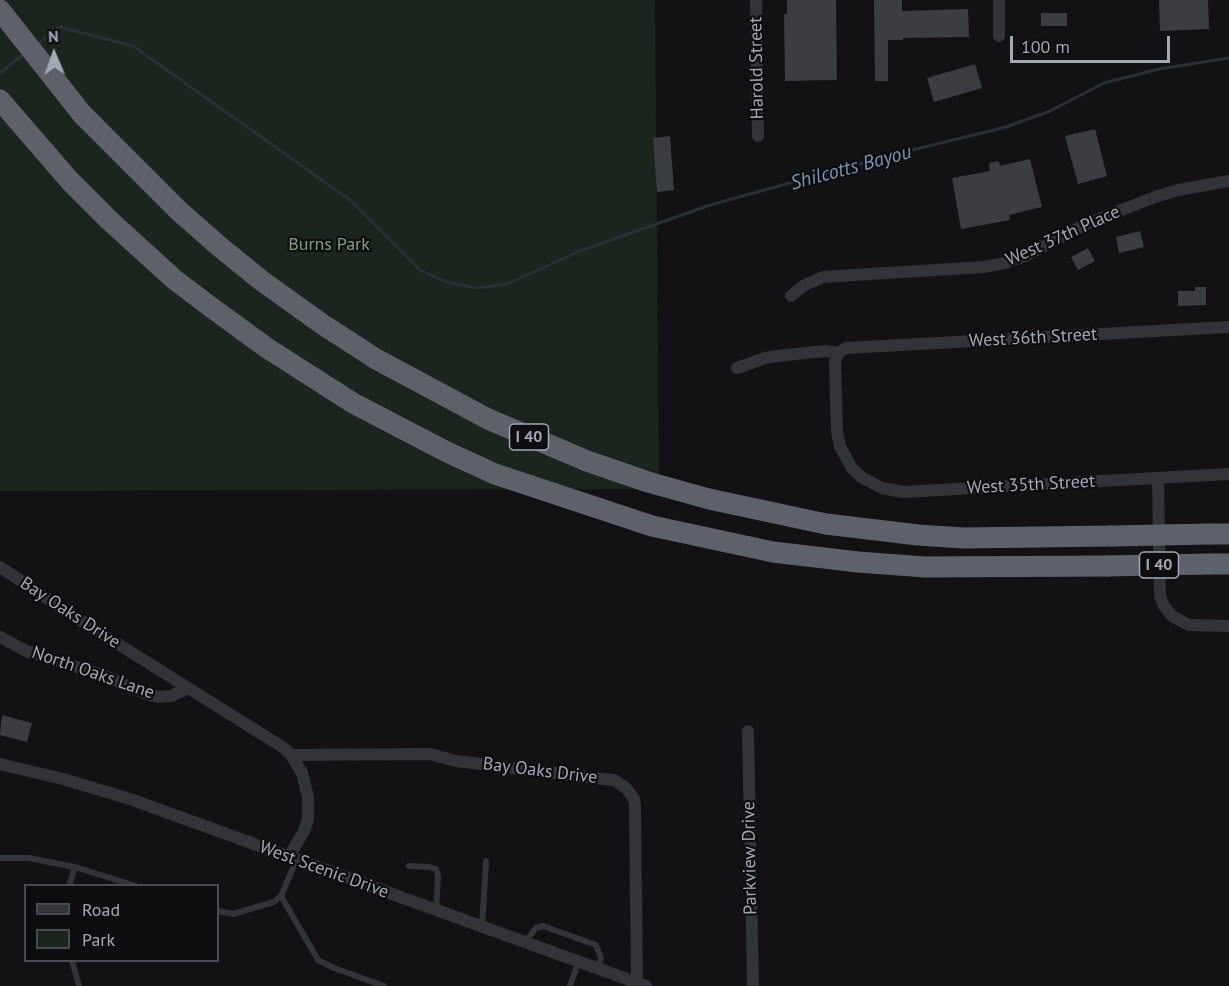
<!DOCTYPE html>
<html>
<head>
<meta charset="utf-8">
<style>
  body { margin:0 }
  #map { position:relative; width:1229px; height:986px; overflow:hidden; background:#121214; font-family:"PT Sans",sans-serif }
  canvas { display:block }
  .legend { position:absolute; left:24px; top:884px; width:195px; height:78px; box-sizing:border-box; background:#0d0d0f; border:2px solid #494b51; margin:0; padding:8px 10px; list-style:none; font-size:18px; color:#a3a8b5 }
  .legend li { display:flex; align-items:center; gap:12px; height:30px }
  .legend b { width:30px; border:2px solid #494b51 }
  .north { position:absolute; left:24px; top:24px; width:60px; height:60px; -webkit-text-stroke:4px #0d0d0f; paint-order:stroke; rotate:358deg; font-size:16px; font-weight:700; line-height:24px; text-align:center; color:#a3a8b5 }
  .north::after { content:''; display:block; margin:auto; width:21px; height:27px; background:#a3a8b5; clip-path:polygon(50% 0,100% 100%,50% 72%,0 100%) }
  .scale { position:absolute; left:1010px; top:36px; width:160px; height:27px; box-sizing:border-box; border:3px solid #a3a8b5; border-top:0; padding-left:8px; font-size:18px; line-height:21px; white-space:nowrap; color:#a3a8b5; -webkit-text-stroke:4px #0d0d0f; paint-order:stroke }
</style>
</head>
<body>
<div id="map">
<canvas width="1229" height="986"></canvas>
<ul class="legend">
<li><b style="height:8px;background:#333439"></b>Road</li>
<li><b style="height:16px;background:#1c241e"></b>Park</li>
</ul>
<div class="north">N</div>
<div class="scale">100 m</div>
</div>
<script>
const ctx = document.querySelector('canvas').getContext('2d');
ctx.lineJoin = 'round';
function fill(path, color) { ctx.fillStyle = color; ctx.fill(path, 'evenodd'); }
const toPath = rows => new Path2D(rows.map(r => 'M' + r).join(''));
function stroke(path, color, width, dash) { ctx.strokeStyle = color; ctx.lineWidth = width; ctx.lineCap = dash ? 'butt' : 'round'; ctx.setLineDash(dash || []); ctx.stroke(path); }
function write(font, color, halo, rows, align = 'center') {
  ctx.font = font + ' "PT Sans",sans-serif'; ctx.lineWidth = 4.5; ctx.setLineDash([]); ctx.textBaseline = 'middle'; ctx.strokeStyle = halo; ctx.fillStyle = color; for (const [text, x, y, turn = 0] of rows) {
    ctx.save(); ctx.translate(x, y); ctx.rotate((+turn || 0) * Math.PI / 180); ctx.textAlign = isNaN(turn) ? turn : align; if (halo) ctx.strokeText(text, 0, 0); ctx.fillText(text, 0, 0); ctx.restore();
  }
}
const green = toPath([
  [0,0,655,0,659,489,0,491]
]);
const stream = toPath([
  [38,44,60,27,133,46,350,200,420,270,447,282,476,288,507,284,580,251,710,205,888,156,1006,127,1050,111,1104,83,1159,69,1229,58],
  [0,73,25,53]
]);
const building = toPath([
  [787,0,836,0,837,80,785,81,784,14,787,14],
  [874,0,902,0,902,11,968,9,969,37,903,38,903,40,888,40,888,81,875,81],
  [1159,0,1208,0,1209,29,1160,31],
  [1041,13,1067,13,1067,26,1041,26],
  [975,64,982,88,934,102,927,78],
  [1095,129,1107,176,1078,184,1065,136],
  [670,136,674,190,657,192,653,138],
  [1030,159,1042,207,1009,215,1010,220,961,229,952,178,990,171,989,163,999,161,1000,166],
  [1140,231,1144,247,1119,253,1116,237],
  [1088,248,1095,261,1078,270,1071,257],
  [1195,287,1206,287,1206,305,1178,306,1178,291,1195,291],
  [2,715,32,723,27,742,0,735]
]);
const lane = toPath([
  [0,858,29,858,75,867,136,886],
  [409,866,430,867,436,869,438,876,436,911],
  [69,886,75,867],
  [281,896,318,960,334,968,384,986],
  [218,911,233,914,274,902,281,896,296,861],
  [482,928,486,861],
  [525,942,536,928,543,926,596,945,601,958,598,968],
  [72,960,79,986],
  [570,986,578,963]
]);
const street = toPath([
  [756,0,758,136],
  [999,0,999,36],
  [791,296,803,286,823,277,984,267,1005,263,1025,256,1088,223,1155,197,1178,190,1229,181],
  [838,353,835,362,837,432,840,446,851,467,861,477,882,488,903,492,1229,474],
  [838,353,846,348,1229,327],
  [737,368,765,358,777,356,825,351,838,353],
  [1158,478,1160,596,1164,606,1172,616,1189,625,1229,626],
  [0,567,75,617,284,748,291,755,302,773,308,797,308,819,304,831,289,857],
  [0,637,26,651,105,676,149,695,160,697,171,696,188,688],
  [748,731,753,986],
  [291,755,430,754,456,761,604,779,614,780,626,788,634,799,635,806,637,983],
  [0,764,63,779,130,799,646,986]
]);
const highway = toPath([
  [0,10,82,114,179,211,220,247,262,281,322,324,376,359,488,419,587,461,648,482,709,499,826,524,918,535,964,538,1112,536],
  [0,100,70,181,109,220,175,280,212,308,267,348,353,403,447,452,495,474,652,526,773,552,858,562,925,567,1107,566],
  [1209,534,1229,534],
  [1210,564,1229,564]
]);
const highwayBridge = toPath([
  [1112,536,1209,534],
  [1107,566,1210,564]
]);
const shields = [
  [529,437,39],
  [1159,565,39]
];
const shieldNames = [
  ["I 40",529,437],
  ["I 40",1159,565]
];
const streetNames = [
  ["Harold Street",757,68,-91],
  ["West 37th Place",1063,236,-24],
  ["West 36th Street",1033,338,-3],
  ["West 35th Street",1031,485,-3],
  ["Bay Oaks Drive",70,613,33],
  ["North Oaks Lane",93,673,19],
  ["Bay Oaks Drive",540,771,7],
  ["Parkview Drive",750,858,-91],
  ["West Scenic Drive",324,870,20]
];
const parkNames = [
  ["Burns Park",329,245]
];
const waterNames = [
  ["Shilcotts Bayou",851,168,-15]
];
fill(green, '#1c241e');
stroke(stream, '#283038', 3);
fill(building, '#3c3d41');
stroke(lane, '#333439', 6);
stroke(street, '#333439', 12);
stroke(highway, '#5f616a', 21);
stroke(highwayBridge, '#5f616a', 21);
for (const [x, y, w] of shields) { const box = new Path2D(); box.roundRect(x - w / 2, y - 13, w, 26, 4.5); ctx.fillStyle = '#0d0d0f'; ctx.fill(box); stroke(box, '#a3a8b5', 1.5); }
write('bold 16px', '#a3a8b5', null, shieldNames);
write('18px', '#a3a8b5', '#0d0d0f', streetNames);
write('18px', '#79a17e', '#0d0d0f', parkNames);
write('italic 20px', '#7894b2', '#0d0d0f', waterNames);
</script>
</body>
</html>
